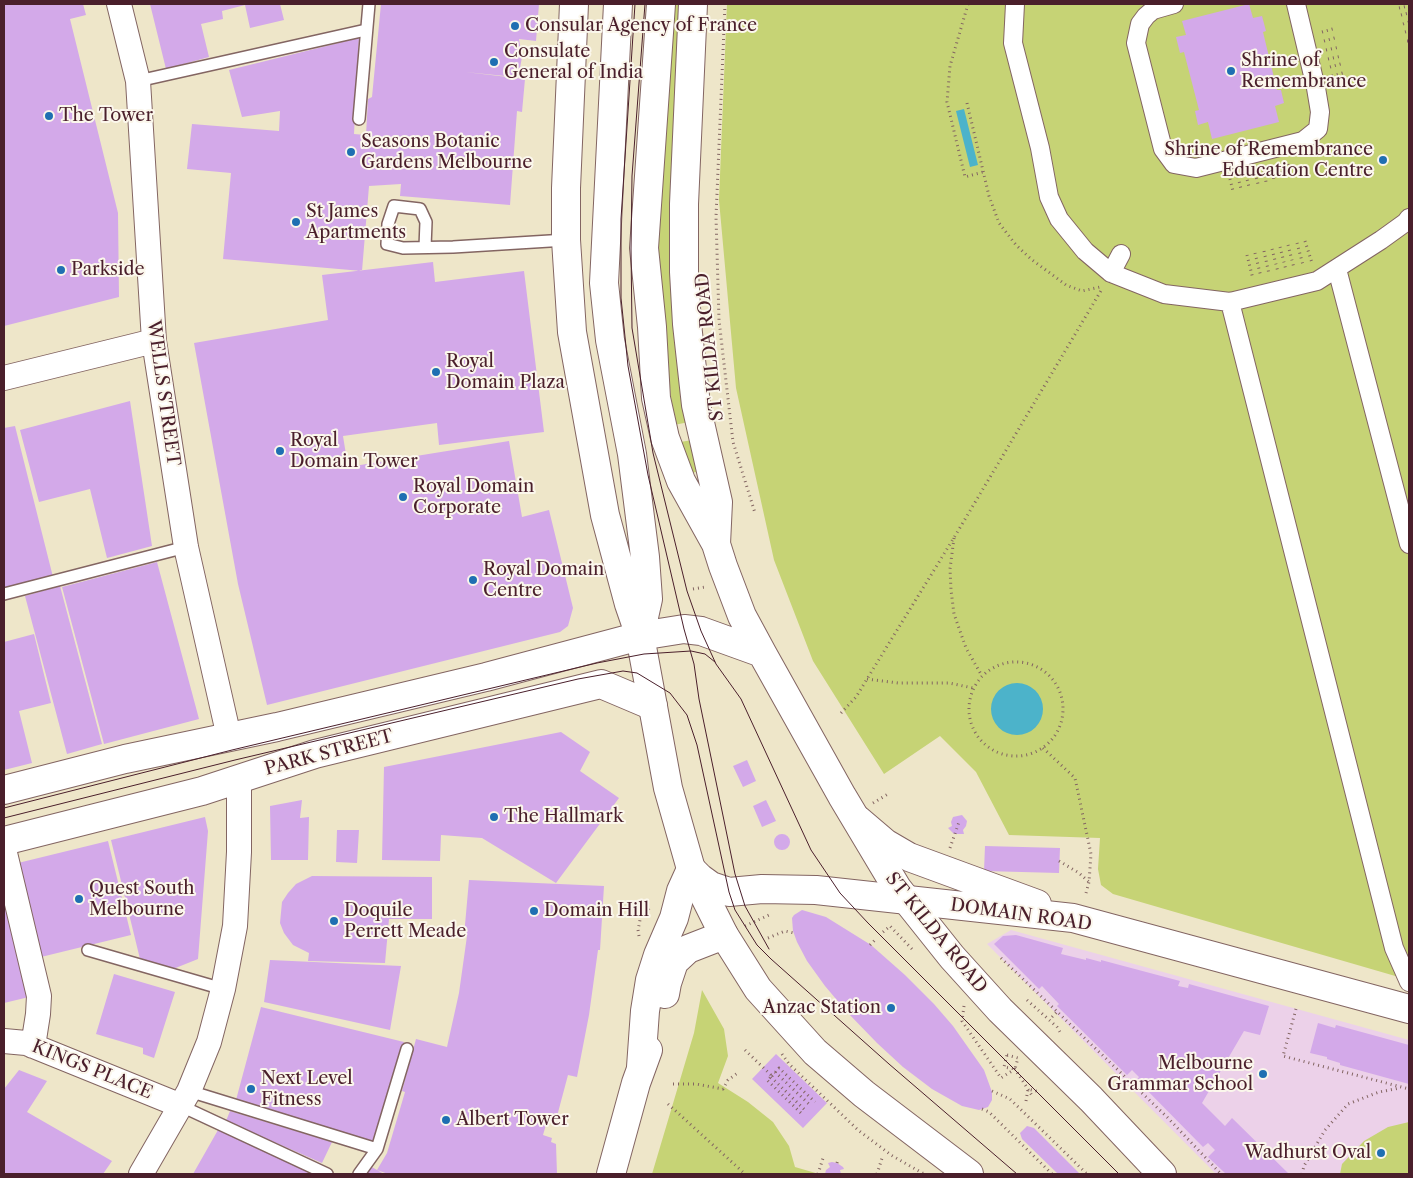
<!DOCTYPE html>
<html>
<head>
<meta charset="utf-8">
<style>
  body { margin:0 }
  #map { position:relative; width:1413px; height:1178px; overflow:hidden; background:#eee6c9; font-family:"Libre Caslon Text",serif }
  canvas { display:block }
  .frame { position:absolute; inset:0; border:5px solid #4a1f2b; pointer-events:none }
</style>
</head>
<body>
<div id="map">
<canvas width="1413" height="1178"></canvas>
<div class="frame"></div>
</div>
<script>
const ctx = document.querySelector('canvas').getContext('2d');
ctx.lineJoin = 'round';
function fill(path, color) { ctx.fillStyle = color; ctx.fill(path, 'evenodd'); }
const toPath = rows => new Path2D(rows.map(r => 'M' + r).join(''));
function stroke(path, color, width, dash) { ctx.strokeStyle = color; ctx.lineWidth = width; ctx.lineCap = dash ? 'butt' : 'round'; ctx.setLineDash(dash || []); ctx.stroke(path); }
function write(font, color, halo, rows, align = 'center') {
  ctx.font = font + ' "Libre Caslon Text",serif'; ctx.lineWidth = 4; ctx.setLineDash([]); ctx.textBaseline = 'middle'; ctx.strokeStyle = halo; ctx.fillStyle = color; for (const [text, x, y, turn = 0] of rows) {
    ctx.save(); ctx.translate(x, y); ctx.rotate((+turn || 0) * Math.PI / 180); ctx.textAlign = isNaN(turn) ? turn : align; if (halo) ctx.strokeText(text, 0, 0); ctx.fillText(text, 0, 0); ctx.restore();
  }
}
const built = toPath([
  [1011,930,1409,1040,1409,1174,1216,1174,987,944]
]);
const green = toPath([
  [671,4,683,4,689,422,674,425,656,254],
  [727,4,1409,4,1409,980,1113,894,1101,885,1098,869,1100,838,1009,835,976,772,940,736,884,774,813,661,774,560,736,388,719,200],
  [693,440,699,471,689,474,680,442],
  [702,990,724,1029,728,1056,718,1083,748,1102,773,1122,789,1146,795,1167,819,1174,652,1174,694,1033],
  [1409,1122,1409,1174,1340,1174,1342,1164,1364,1141,1388,1127]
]);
const water = toPath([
  [964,109,978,165,970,167,956,111],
  '991 709a26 26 0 1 1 52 0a26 26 0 1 1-52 0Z'
]);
const building = toPath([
  [4,4,83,4,86,15,70,19,118,213,119,297,4,326],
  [150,4,280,4,284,20,250,28,245,5,222,11,223,19,201,24,209,57,166,69],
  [381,4,539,4,536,41,519,39,522,57,520,68,515,77,465,72,525,79,522,112,517,111,510,205,400,196,401,184,369,186,362,271,223,259,231,173,187,169,192,124,279,131,280,111,242,117,229,70,359,38,354,134,366,135,368,99,372,97],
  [1249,4,1253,18,1262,16,1266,31,1263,32,1277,90,1281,90,1284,103,1275,106,1279,122,1212,139,1208,122,1198,125,1195,111,1199,110,1184,52,1180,53,1176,37,1186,35,1182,21],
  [433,262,435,282,524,271,544,432,439,445,437,423,343,436,348,467,509,441,522,517,549,510,573,608,568,626,560,632,267,705,238,584,194,343,328,320,322,275],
  [130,401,152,546,107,558,90,489,39,502,20,430],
  [15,426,53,577,4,589,4,428],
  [157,562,199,719,104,744,62,587],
  [60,586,102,744,67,754,25,596],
  [34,634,51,703,19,711,32,763,4,770,4,642],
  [561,732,590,752,580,771,619,798,556,883,482,838,441,835,440,861,382,860,384,767],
  [747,760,756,781,743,787,733,766],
  [302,800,300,818,309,817,308,860,271,860,270,806],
  [766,800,776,821,762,827,753,806],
  [962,815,967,821,966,826,963,830,964,834,954,834,948,828,952,826,951,822,953,817],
  [205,817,208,831,198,959,173,969,140,959,111,840],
  [337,830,359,830,357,863,336,862],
  '774 842a8 8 0 1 1 16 0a8 8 0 1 1-16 0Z',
  [108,841,131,935,41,957,18,863],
  [985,846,1060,848,1059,873,984,871],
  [312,876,432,877,432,919,389,919,385,963,308,961,309,953,293,945,284,933,280,923,282,902,288,893,296,884],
  [469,880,604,886,600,950,598,950,589,1015,577,1077,568,1075,556,1120,548,1118,543,1135,552,1138,551,1142,556,1144,557,1174,388,1174,377,1170,387,1153,405,1092,402,1091,416,1039,447,1047,459,993,467,936,464,936],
  [4,893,29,997,4,1003],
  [802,910,826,917,871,945,905,975,934,1004,953,1026,984,1070,992,1092,992,1100,988,1107,979,1110,962,1106,932,1089,903,1067,877,1043,847,1012,825,986,807,961,797,942,793,931,792,918,794,915],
  [1016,935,1063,948,1061,954,1086,960,1086,958,1101,962,1101,960,1180,981,1178,986,1188,988,1189,984,1269,1006,1260,1035,1244,1031,1202,1103,1225,1126,1232,1118,1289,1174,1226,1174,1208,1157,1215,1150,1208,1143,1203,1147,1137,1080,1139,1077,1132,1070,1127,1075,1057,1006,1059,1004,1042,986,1039,989,994,944,1003,936],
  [270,960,401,966,390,1030,264,1002],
  [114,974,175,992,154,1058,143,1054,143,1048,96,1034],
  [261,1007,404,1042,373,1141,236,1100],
  [1318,1023,1335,1028,1336,1025,1409,1045,1409,1084,1340,1065,1340,1063,1327,1059,1327,1057,1310,1053],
  [776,1054,827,1103,803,1128,752,1079],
  [19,1070,47,1081,27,1112,112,1161,103,1174,4,1174,4,1089],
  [230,1111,332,1142,322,1163,226,1121],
  [1027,1126,1034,1128,1080,1174,1058,1174,1022,1139,1020,1133],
  [218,1130,315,1174,193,1174],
  [832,1162,837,1163,843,1167,844,1169,840,1170,841,1174,825,1174,826,1170,830,1167,828,1163],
  [370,1166,384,1174,366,1174]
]);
const path = toPath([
  [725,4,716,217,719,320,733,442,755,513],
  [968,4,950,66,947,102,965,177,983,172],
  [1399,8,1409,6],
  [1401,15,1409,13],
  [1403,24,1409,22],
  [1322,32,1336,28],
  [1405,32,1409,31],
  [1324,41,1338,37],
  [1407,41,1409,41],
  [1326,50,1340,47],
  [1328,59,1342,56],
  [1330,67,1344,63],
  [1332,76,1346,72],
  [967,103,989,196,999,223,1016,245,1031,259,1066,285,1082,291,1100,287],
  [1288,164,1290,176],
  [1281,166,1283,178],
  [1272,168,1274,180],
  [1264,171,1266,182],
  [1255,173,1258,184],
  [1246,175,1249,187],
  [1238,177,1241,189],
  [1230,179,1233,191],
  [1305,241,1312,263],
  [1297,243,1303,265],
  [1288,245,1294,268],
  [1280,247,1286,270],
  [1272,249,1278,272],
  [1264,251,1269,274],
  [1255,253,1261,277],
  [1247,255,1253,279],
  [954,538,950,569,951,590,954,614,966,648,982,676],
  [693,589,705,587],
  '969 709a47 47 0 1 1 94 0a47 47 0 1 1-94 0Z',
  [867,679,898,683,949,683,973,688],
  [841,713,856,697,867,679,955,536,1102,289],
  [1043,748,1075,778,1091,854,1089,882,1086,893],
  [873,803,888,794],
  [950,848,959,822],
  [1059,861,1079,873,1089,882],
  [745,926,769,915],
  [883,932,890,926,912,949],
  [639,936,638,930,640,920,651,906],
  [768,938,785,931,794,933],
  [870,945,876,939],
  [1001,958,1167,1117,1221,1174],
  [1027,1000,1057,1027,1060,1032],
  [964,1006,962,1021,1001,1078,1015,1069,1033,1097],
  [1296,1009,1283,1056,1409,1089],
  [1052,1017,1057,1012],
  [745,1050,772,1076,767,1080,803,1115],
  [782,1054,789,1064,858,1130,891,1155,924,1174],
  [1007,1055,1018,1058,1015,1069,1004,1067,1007,1055],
  [775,1072,811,1106],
  [772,1076,779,1068,815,1102],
  [771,1077,806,1111],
  [673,1084,696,1084,723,1089,728,1080,739,1072],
  [992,1091,1010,1099,1087,1174],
  [1026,1101,1028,1089,1040,1092],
  [668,1104,745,1174],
  [982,1109,989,1112,1052,1174],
  [837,1163,838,1160],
  [818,1174,824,1155],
  [877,1174,883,1155],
  [1302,1174,1304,1166,1325,1130,1348,1104,1379,1092,1400,1088]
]);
const service = toPath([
  [138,81,366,30],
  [359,119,369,4],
  [425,247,426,222,420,209,394,206,388,224,387,244,403,248,453,247,566,240],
  [4,594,186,547],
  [88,950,223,989],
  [189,1091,377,1149],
  [179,1105,327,1174],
  [359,1174,377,1149,407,1049]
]);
const pedestrian = toPath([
  [1015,4,1013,43,1040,148,1049,197,1059,219,1085,251,1111,273,1164,294,1230,302,1317,281,1381,240,1406,222,1409,218],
  [1174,4,1153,10,1146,16,1140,24,1136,43,1163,149,1174,164,1196,168,1303,141,1318,129,1320,112,1316,88,1296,4],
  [1337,269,1409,544],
  [1111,273,1121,254],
  [1230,302,1394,948,1409,982]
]);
const minor = toPath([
  [119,4,138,81,154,341,186,547,229,737],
  [4,378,154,341],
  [4,849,39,996,38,1014,33,1046],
  [4,1041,26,1043,179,1105],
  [141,1174,189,1091,209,1042,223,989,235,926,239,852,239,778]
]);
const tertiary = toPath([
  [4,790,125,759,277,727,486,677,640,636],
  [858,820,885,843,909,857,1037,904],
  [4,841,202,791,315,754,601,684,653,706],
  [665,994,667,983,674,962,688,949,724,935],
  [641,1067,645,1011,650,980,658,955,674,918,681,891,691,869,700,878,711,886,729,892,762,889,816,890,1073,918,1409,1009],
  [611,1174,636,1083,648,1050]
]);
const primary = toPath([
  [574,4,566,188,566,240,572,332,605,515,629,604,640,636,668,788,691,869,724,935,758,989,815,1052,864,1094,969,1174],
  [618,4,604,283,610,340,632,454,645,557,648,599,640,635],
  [661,4,644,248,652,327,656,398,665,438,681,481,716,544,723,566,742,616,762,653,842,796,897,888,952,957,1000,1010,1091,1099,1162,1174],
  [693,4,684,204,684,272,687,324,696,405,718,502,716,544],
  [640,636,684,629,701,631,762,653]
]);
const tram = toPath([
  [635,4,621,219,621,298,628,366,648,475,684,629,694,664,699,699,735,874,745,906,769,949],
  [645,4,632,176,631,249,632,328,653,453,687,591,701,631,716,664,741,699,811,850,840,893,868,923,1119,1174],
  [4,808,232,750,597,663,644,654,691,651,705,654,715,662],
  [4,818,235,760,578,679,623,671,637,673,670,693,687,715,697,745,729,892,735,910,757,945,771,959,889,1064,1017,1174]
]);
const markers = [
  [515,26,5,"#1f6fb2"],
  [494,62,5,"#1f6fb2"],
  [1231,71,5,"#1f6fb2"],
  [49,116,5,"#1f6fb2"],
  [351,152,5,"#1f6fb2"],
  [1383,160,5,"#1f6fb2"],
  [296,222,5,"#1f6fb2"],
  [61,270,5,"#1f6fb2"],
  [436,372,5,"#1f6fb2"],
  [280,451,5,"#1f6fb2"],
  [403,497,5,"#1f6fb2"],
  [473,580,5,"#1f6fb2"],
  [494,817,5,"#1f6fb2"],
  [79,899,5,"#1f6fb2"],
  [534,911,5,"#1f6fb2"],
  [334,921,5,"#1f6fb2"],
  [891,1008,5,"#1f6fb2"],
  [1263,1074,5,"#1f6fb2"],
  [251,1089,5,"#1f6fb2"],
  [446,1120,5,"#1f6fb2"],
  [1381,1153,5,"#1f6fb2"]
];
const poiNames = [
  ["Consular Agency of France",525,26],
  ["Consulate",504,52],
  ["General of India",504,73],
  ["Shrine of",1241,61],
  ["Remembrance",1241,82],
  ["The Tower",59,116],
  ["Seasons Botanic",361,142],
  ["Gardens Melbourne",361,163],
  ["Shrine of Remembrance",1373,150,"right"],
  ["Education Centre",1373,171,"right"],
  ["St James",306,212],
  ["Apartments",306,233],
  ["Parkside",71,270],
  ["Royal",446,362],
  ["Domain Plaza",446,383],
  ["Royal",290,441],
  ["Domain Tower",290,462],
  ["Royal Domain",413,487],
  ["Corporate",413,508],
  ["Royal Domain",483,570],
  ["Centre",483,591],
  ["The Hallmark",504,817],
  ["Quest South",89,889],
  ["Melbourne",89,910],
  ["Doquile",344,911],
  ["Perrett Meade",344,932],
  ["Domain Hill",544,911],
  ["Anzac Station",881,1008,"right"],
  ["Melbourne",1253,1064,"right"],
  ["Grammar School",1253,1085,"right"],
  ["Next Level",261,1079],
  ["Fitness",261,1100],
  ["Albert Tower",456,1120],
  ["Wadhurst Oval",1371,1153,"right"]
];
const streetNames = [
  ["ST KILDA ROAD",710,347,-96],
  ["WELLS STREET",163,393,82],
  ["PARK STREET",329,753,-15],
  ["DOMAIN ROAD",1021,915,8],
  ["ST KILDA ROAD",936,933,51],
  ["KINGS PLACE",92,1070,22]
];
fill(built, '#ecd1e9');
fill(green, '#c6d375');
fill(water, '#4cb3ca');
fill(building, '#d3a9e9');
stroke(service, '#836562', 14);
stroke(pedestrian, '#836562', 20);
stroke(minor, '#836562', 26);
stroke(tertiary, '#836562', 30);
stroke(primary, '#836562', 30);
stroke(path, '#836562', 3, [1, 4]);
stroke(service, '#fff', 11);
stroke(pedestrian, '#fff', 18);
stroke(minor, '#fff', 24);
stroke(tertiary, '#fff', 28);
stroke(primary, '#fff', 28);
stroke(tram, '#4a1f2b', 1);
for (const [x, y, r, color] of markers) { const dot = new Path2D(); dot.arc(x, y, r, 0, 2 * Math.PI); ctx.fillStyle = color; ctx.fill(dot); stroke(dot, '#fbf7ec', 2); }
write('18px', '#4a1f2b', '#fbf7ec', poiNames, 'left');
write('18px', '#4a1f2b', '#fbf7ec', streetNames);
</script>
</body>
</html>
